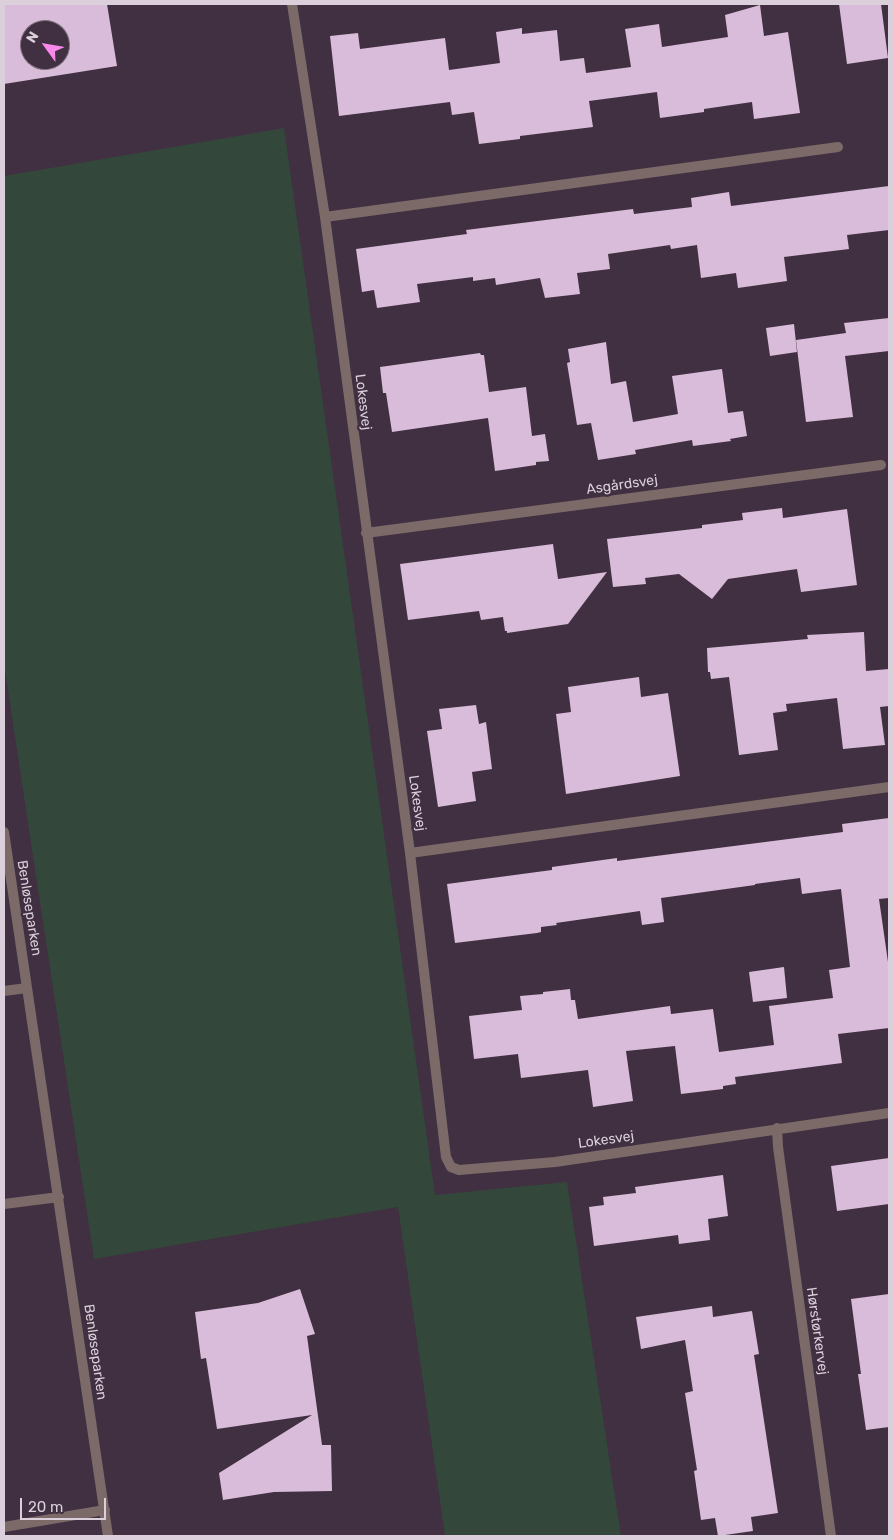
<!DOCTYPE html>
<html>
<head>
<meta charset="utf-8">
<style>
  body { margin:0 }
  #map { position:relative; width:893px; height:1540px; overflow:hidden; background:#413041; font-family:Rubik,sans-serif }
  canvas { display:block }
  .frame { position:absolute; inset:0; border:5px solid #dacfda; pointer-events:none }
  .north { position:absolute; left:20px; top:20px; width:50px; height:50px; box-sizing:border-box; background:#413041; border:1px solid #7e707e; border-radius:50%; rotate:302deg; font-size:14px; font-weight:700; line-height:20px; text-align:center; color:#dacfda }
  .north::after { content:''; display:block; margin:auto; width:18px; height:22px; background:#f888eb; clip-path:polygon(50% 0,100% 100%,50% 72%,0 100%) }
  .scale { position:absolute; left:20px; top:1498px; width:86px; height:22px; box-sizing:border-box; border:2px solid #dacfda; border-top:0; padding-left:6px; font-size:15px; line-height:18px; white-space:nowrap; color:#dacfda; -webkit-text-stroke:4px #413041; paint-order:stroke }
</style>
</head>
<body>
<div id="map">
<canvas width="893" height="1540"></canvas>
<div class="frame"></div>
<div class="north">N</div>
<div class="scale">20 m</div>
</div>
<script>
const ctx = document.querySelector('canvas').getContext('2d');
ctx.lineJoin = 'round';
function fill(path, color) { ctx.fillStyle = color; ctx.fill(path, 'evenodd'); }
const toPath = rows => new Path2D(rows.map(r => 'M' + r).join(''));
function stroke(path, color, width, dash) { ctx.strokeStyle = color; ctx.lineWidth = width; ctx.lineCap = dash ? 'butt' : 'round'; ctx.setLineDash(dash || []); ctx.stroke(path); }
function write(font, color, halo, rows, align = 'center') {
  ctx.font = font + ' Rubik,sans-serif'; ctx.lineWidth = 5; ctx.setLineDash([]); ctx.textBaseline = 'middle'; ctx.strokeStyle = halo; ctx.fillStyle = color; for (const [text, x, y, turn = 0] of rows) {
    ctx.save(); ctx.translate(x, y); ctx.rotate((+turn || 0) * Math.PI / 180); ctx.textAlign = isNaN(turn) ? turn : align; if (halo) ctx.strokeText(text, 0, 0); ctx.fillText(text, 0, 0); ctx.restore();
  }
}
const green = toPath([
  [284,128,435,1195,567,1182,621,1536,445,1536,398,1207,94,1259,4,664,4,176]
]);
const building = toPath([
  [4,4,107,4,117,66,4,84],
  [30,30,60,30,60,60,30,60],
  [839,4,881,4,888,58,847,64],
  [760,5,764,36,788,32,800,113,754,119,752,102,704,109,704,112,660,118,657,92,589,101,593,127,520,136,520,139,479,144,474,112,452,115,450,102,339,116,330,36,358,33,360,49,445,38,449,70,500,63,496,32,522,28,522,34,557,30,560,61,584,58,586,73,631,67,625,29,659,24,662,47,728,37,725,15],
  [889,186,889,230,847,235,849,249,784,257,787,281,738,288,736,273,701,278,697,245,671,249,670,245,608,254,610,269,577,273,580,294,545,298,540,278,496,285,495,278,473,281,473,277,417,284,420,302,377,308,374,290,362,292,356,249,467,234,466,230,633,209,634,214,692,207,691,198,729,192,731,206],
  [889,318,889,351,845,356,853,417,806,422,796,340,846,333,844,323],
  [794,324,797,352,770,356,766,328],
  [606,342,611,384,626,381,633,422,678,414,672,376,722,369,728,413,743,411,747,436,730,439,731,441,693,446,692,440,635,450,636,454,598,460,591,423,577,425,567,363,570,362,568,349],
  [480,353,481,355,484,355,489,392,526,387,532,436,545,434,549,461,536,462,536,465,495,471,488,418,392,432,386,393,383,393,380,367],
  [782,508,783,518,847,509,857,585,801,592,797,569,728,579,712,599,679,574,645,578,646,584,613,587,607,539,702,528,702,525,743,520,742,513],
  [553,544,558,579,607,572,568,624,507,633,507,631,505,631,503,617,481,620,479,611,408,620,400,564],
  [864,632,866,671,889,669,889,706,880,707,885,745,843,749,837,698,786,704,787,711,773,713,778,750,739,755,729,677,711,679,710,672,708,672,707,648,808,639,807,635],
  [639,677,641,697,668,693,680,776,566,794,556,714,571,712,568,687],
  [476,705,479,724,486,722,492,769,472,772,476,801,438,807,427,731,442,729,439,709],
  [889,818,889,898,879,899,889,969,889,1028,838,1034,842,1063,735,1077,736,1084,723,1086,723,1089,681,1094,675,1046,626,1051,633,1101,593,1107,588,1070,521,1078,518,1054,474,1059,469,1016,522,1010,520,996,543,994,543,992,570,989,571,1000,575,1000,578,1019,670,1006,671,1014,713,1009,719,1052,774,1045,769,1006,833,998,829,970,850,967,841,889,802,894,800,878,755,884,755,885,661,898,664,922,642,925,640,911,556,923,557,925,541,927,541,932,537,933,455,943,447,884,552,870,552,867,617,858,617,861,843,832,842,824],
  [784,967,787,998,753,1002,749,972],
  [889,1158,889,1204,837,1211,831,1166],
  [723,1175,728,1216,708,1219,710,1240,679,1244,678,1235,594,1246,589,1207,604,1205,603,1197,636,1193,635,1187],
  [300,1289,315,1334,307,1336,322,1445,331,1445,332,1491,274,1492,223,1500,219,1473,312,1415,217,1429,206,1358,201,1359,195,1312,258,1303],
  [889,1294,889,1427,866,1430,858,1374,861,1374,851,1299],
  [712,1306,713,1317,752,1311,759,1354,754,1355,778,1513,751,1517,753,1531,718,1536,715,1518,701,1520,694,1471,697,1470,685,1393,693,1391,685,1340,641,1349,636,1317]
]);
const street = toPath([
  [292,4,325,217,410,853,446,1157,451,1167,459,1170,555,1162,889,1113],
  [325,217,838,147],
  [366,533,881,465],
  [4,832,108,1536],
  [410,853,889,787],
  [4,991,27,988],
  [777,1128,778,1147,831,1536],
  [4,1204,59,1197],
  [4,1527,105,1510]
]);
const streetNames = [
  ["Lokesvej",363,402,83],
  ["Asgårdsvej",622,485,-8],
  ["Lokesvej",417,803,82],
  ["Benløseparken",29,908,81],
  ["Lokesvej",606,1140,-8],
  ["Hørstørkervej",817,1331,82],
  ["Benløseparken",95,1352,82]
];
fill(green, '#33473b');
fill(building, '#d9bcd9');
stroke(street, '#7c6a69', 10);
write('14px', '#dacfda', '#413041', streetNames);
</script>
</body>
</html>
